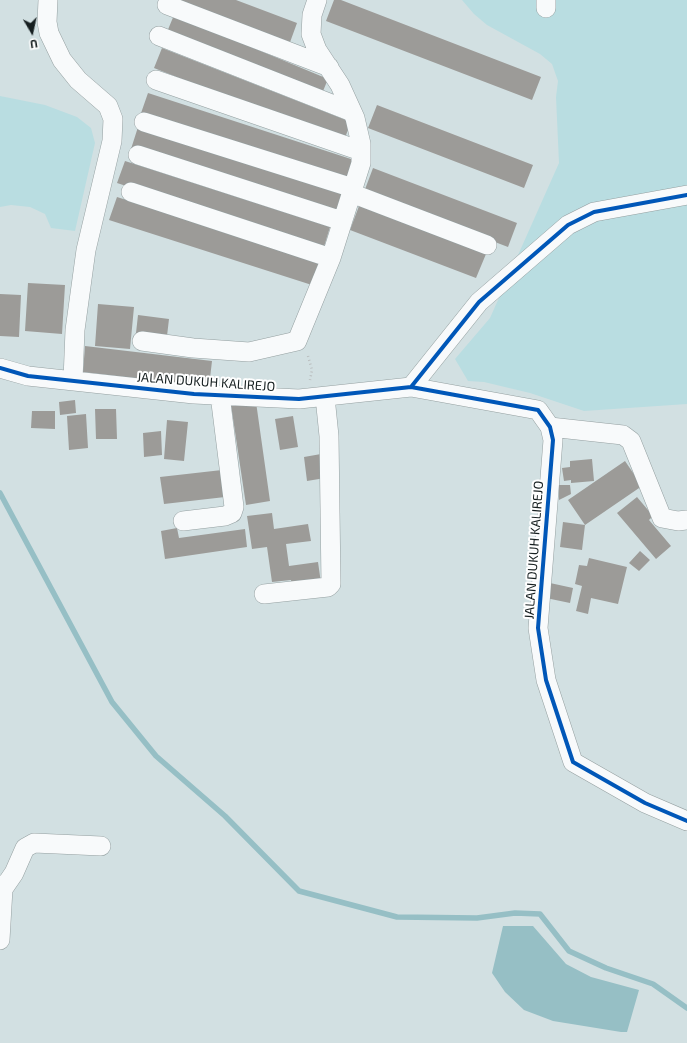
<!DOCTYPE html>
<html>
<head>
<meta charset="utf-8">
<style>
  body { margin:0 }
  #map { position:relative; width:687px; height:1043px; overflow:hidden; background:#d2e0e2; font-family:"Exo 2",sans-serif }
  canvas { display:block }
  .north { position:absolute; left:12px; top:12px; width:40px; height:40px; -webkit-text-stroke:3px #fff; paint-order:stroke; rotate:171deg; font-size:11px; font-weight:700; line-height:16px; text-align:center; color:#161f20 }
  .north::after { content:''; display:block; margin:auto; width:14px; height:18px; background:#161f20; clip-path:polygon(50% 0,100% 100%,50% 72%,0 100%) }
</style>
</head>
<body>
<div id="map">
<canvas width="687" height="1043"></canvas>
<div class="north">U</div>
</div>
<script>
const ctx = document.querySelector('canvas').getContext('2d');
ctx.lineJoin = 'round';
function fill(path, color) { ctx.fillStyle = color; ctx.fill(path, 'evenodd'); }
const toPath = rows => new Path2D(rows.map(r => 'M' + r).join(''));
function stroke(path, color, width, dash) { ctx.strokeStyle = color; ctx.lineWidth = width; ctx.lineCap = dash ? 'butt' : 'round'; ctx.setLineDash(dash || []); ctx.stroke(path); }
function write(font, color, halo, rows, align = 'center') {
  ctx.font = font + ' "Exo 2",sans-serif'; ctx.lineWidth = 4; ctx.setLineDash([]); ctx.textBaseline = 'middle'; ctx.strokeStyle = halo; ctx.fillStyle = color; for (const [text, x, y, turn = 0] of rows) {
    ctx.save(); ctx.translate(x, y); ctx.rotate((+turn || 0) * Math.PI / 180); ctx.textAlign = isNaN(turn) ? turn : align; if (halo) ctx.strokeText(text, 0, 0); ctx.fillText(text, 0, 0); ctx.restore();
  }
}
const green = toPath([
  [462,0,687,0,687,404,584,411,530,393,484,382,468,381,455,359,490,318,559,163,556,97,558,81,552,64,540,54,487,25,474,14],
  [0,96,45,105,77,117,91,128,95,143,75,231,51,228,45,214,30,207,11,205,0,207]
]);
const water = toPath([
  [503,926,533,926,566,964,591,977,639,990,627,1032,621,1032,553,1021,524,1010,505,992,492,973]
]);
const stream = toPath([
  [0,493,112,702,156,756,225,816,299,891,397,917,477,918,515,913,540,914,569,951,606,968,653,984,687,1008]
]);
const building = toPath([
  [171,0,236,0,297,23,289,45],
  [334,0,341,0,541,77,532,100,326,21],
  [174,15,328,79,321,96,167,32],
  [162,48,351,122,343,143,154,68],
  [148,93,354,160,346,182,140,116],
  [377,105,533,165,524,188,368,128],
  [138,127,344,193,337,216,131,149],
  [125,161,330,227,323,250,117,183],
  [373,168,517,223,508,247,364,192],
  [117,197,323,263,315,286,109,220],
  [359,206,486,254,476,278,350,230],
  [28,283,65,285,62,334,25,331],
  [0,294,21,295,19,337,0,336],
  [98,304,134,307,130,349,95,346],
  [138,315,169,319,167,336,136,333],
  [85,346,212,361,209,387,83,372],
  [75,400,76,413,60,415,59,402],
  [256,402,270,501,246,505,231,405],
  [95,409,116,409,117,439,96,439],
  [32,411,55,411,55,429,31,428],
  [86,414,88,448,69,450,67,416],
  [293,416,298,447,280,450,275,419],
  [167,420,188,422,184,461,164,459],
  [161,431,162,455,144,457,143,433],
  [321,454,325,478,307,481,304,457],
  [592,459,594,481,571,483,571,480,564,481,562,468,570,467,570,461],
  [625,461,642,486,585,525,568,500],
  [222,470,225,497,164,504,160,477],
  [559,485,570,485,571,494,559,500],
  [637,497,653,516,649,520,671,546,656,559,617,513],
  [272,513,274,529,308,524,311,541,286,544,289,566,318,562,321,583,292,588,291,580,272,582,267,547,252,549,247,516],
  [563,522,585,525,582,550,560,547],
  [177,528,179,538,245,529,247,547,165,559,161,531],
  [640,551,650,560,639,571,629,563],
  [589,558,627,567,618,604,591,598,588,614,576,611,582,586,575,584,579,565,587,566],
  [550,583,573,588,570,603,546,598]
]);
const path = toPath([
  [308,356,312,370,310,380]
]);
const minor = toPath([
  [48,0,47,22,49,33,62,60,78,80,108,106,113,119,112,141,86,250,75,330,73,380],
  [546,0,546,8],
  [167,5,329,67],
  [159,36,352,112],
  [156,80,361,151],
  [144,122,353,188],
  [138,155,342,221],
  [131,192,331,258],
  [351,193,487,245],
  [142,341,193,348,249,352,297,341,331,258,361,163,361,144,355,118,340,85,317,50,311,34,312,15,317,0],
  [0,368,28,376,194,394,299,399,411,387,479,302,568,225,594,212,687,195],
  [411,387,538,410,550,427,553,440,538,628,546,680,573,762,645,803,687,821],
  [550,427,623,435,631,441,662,518,678,521,687,520],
  [183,521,225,516,232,513,234,507,220,395],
  [264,594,328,587,331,584,329,436,325,397],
  [0,885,3,889,0,940],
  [3,889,14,873,25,848,34,843,101,846]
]);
const cycleway = toPath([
  [0,368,28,376,194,394,299,399,411,387,479,302,568,225,594,212,687,195],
  [411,387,538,410,550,427,553,440,538,628,546,680,573,762,645,803,687,821]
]);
const streetNames = [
  ["JALAN DUKUH KALIREJO",206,382,4],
  ["JALAN DUKUH KALIREJO",534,550,-86]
];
fill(green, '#b9dde1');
fill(water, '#96bfc5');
stroke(stream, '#96bfc5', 5.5);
fill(building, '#9c9b98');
stroke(minor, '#949fa0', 20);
stroke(path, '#babebf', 2.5, [1, 3]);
stroke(minor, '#f8fafb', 19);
stroke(cycleway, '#0057b8', 4);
write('13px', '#161f20', '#fff', streetNames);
</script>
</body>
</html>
